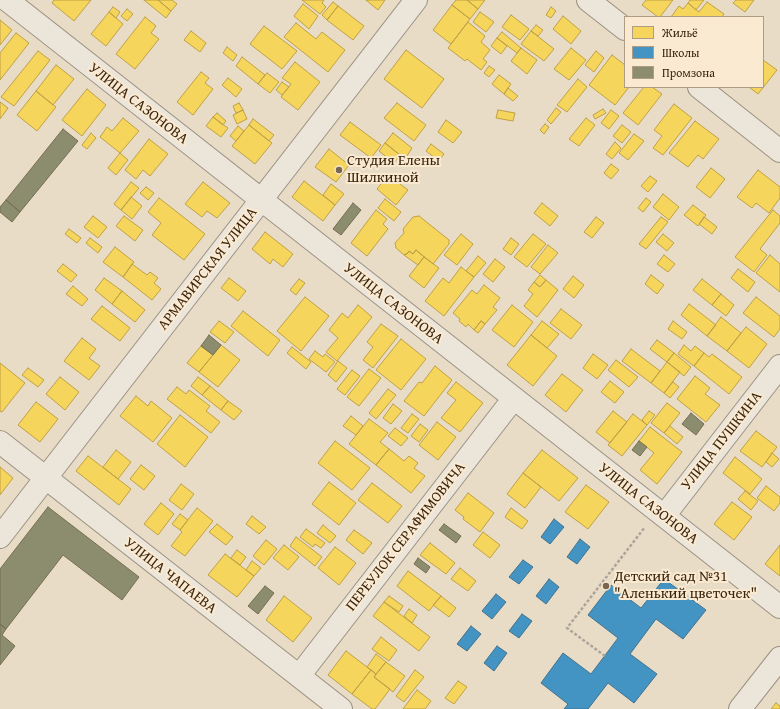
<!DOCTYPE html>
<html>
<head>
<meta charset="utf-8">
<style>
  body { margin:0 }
  #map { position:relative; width:780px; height:709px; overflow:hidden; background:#e9dcc6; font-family:"Gentium Book Plus",serif }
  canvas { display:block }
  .legend { position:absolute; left:624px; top:16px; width:140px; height:72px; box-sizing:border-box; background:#faead1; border:1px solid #ae9c84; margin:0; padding:5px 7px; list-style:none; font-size:12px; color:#3c2610 }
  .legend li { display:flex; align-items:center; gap:8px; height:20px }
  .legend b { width:20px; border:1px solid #ae9c84 }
</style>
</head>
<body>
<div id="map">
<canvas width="780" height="709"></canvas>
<ul class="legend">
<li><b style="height:11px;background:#f6d55c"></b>Жильё</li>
<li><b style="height:11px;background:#4393c3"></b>Школы</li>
<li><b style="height:11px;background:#8c8c6e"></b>Промзона</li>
</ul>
</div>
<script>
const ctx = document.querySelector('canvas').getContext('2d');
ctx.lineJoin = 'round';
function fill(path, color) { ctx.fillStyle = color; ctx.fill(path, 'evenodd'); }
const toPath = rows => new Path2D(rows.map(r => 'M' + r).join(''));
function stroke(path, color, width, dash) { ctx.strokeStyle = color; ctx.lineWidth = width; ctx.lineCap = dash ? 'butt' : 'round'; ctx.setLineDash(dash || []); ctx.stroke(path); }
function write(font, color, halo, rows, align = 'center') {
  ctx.font = font + ' "Gentium Book Plus",serif'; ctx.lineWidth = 4; ctx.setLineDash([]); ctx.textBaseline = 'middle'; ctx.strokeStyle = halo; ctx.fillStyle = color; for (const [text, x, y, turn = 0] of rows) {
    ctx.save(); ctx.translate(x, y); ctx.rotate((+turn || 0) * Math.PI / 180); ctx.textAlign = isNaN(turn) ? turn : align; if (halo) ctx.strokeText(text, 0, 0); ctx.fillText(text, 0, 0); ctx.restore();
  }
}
const homes = toPath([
  [54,0,91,0,74,21,52,3,54,0],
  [144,0,158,0,171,11,166,18,144,0],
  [158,0,172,0,177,4,171,11,158,0],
  [302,0,324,0,322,3,326,7,320,14,302,0],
  [366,0,385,0,378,10,366,0],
  [456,0,467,0,478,9,470,19,452,5,456,0],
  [467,0,485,0,478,9,467,0],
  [646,0,673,0,660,17,658,17,642,5,646,0],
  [690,0,704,0,696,10,688,3,690,0],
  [736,0,754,0,745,12,733,3,736,0],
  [333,2,338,6,327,20,322,15,333,2],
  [707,2,724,14,722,17,671,17,679,6,683,9,688,3,699,12,707,2],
  [303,4,318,16,309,29,294,16,303,4],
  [452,5,470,19,451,44,433,30,452,5],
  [338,6,364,26,353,40,327,20,338,6],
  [113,7,120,12,116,18,109,12,113,7],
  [551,7,556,11,551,18,546,15,551,7],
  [127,9,133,14,127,21,121,16,127,9],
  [109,12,123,24,106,46,91,34,109,12],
  [480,12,494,22,486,32,473,22,480,12],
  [511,15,529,29,520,40,502,27,511,15],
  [563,16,581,31,571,44,553,29,563,16],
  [145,17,156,26,151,33,159,39,135,69,116,54,145,17],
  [0,20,12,30,0,45,0,20],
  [468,22,485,36,481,42,490,50,483,59,487,62,481,70,467,59,465,61,448,48,468,22],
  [296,23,316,39,322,32,345,50,328,72,284,37,296,23],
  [536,25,543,30,538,36,531,31,536,25],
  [264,26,297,51,282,69,250,44,264,26],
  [191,31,206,43,200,52,184,40,191,31],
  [531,31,554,49,544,61,521,44,531,31],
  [502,32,521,48,517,53,497,38,502,32],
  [16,33,29,43,0,80,0,53,16,33],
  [497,38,507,46,501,54,491,46,497,38],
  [227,47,237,55,233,61,223,53,227,47],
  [521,48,537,60,527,74,511,61,521,48],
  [571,48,586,60,569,80,554,69,571,48],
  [406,50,444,79,422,108,384,79,406,50],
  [38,51,50,60,14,106,1,97,38,51],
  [596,51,604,58,594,72,585,65,596,51],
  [612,55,625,65,625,87,629,87,615,105,589,85,612,55],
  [242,57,265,75,258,84,236,66,242,57],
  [763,60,777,70,758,94,749,87,763,87,763,60],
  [295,62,320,82,298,110,281,97,291,84,282,78,295,62],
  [56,65,74,79,53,105,36,91,56,65],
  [489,66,495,70,489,77,484,73,489,66],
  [201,72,209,78,205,83,213,89,193,115,177,102,201,72],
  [267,73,279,82,270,93,258,84,267,73],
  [499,75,511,84,504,94,492,84,499,75],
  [228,78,242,89,236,97,222,85,228,78],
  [578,79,587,87,567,112,557,105,578,79],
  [282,82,289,87,282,95,276,90,282,82],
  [644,87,652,87,662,94,638,125,623,113,644,87],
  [508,88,518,96,513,101,504,94,508,88],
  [87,89,106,105,82,136,62,120,87,89],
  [36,91,56,107,37,131,17,115,36,91],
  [0,102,8,108,0,119,0,102],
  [239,103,243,110,236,113,233,106,239,103],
  [397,103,426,125,414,141,384,118,397,103],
  [674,104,692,118,663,155,653,148,662,136,654,130,674,104],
  [556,108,561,112,551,124,547,120,556,108],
  [603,109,606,113,595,119,593,115,603,109],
  [243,110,247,119,237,124,233,115,243,110],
  [498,110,515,113,513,121,496,118,498,110],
  [611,110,619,116,609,129,601,123,611,110],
  [217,113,226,121,223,125,213,117,217,113],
  [213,117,228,128,221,137,206,126,213,117],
  [123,118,139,131,120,153,100,137,107,127,112,131,123,118],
  [586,118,595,125,579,146,569,139,586,118],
  [253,119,274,135,269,141,249,125,253,119],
  [446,120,462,132,453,143,438,132,446,120],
  [695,121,719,139,703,159,698,155,688,167,669,153,695,121],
  [350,122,381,145,371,158,340,135,350,122],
  [545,124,549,127,544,134,540,130,545,124],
  [249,125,272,143,255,164,232,146,249,125],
  [622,125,631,132,622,143,613,136,622,125],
  [238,126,244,131,236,141,230,136,238,126],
  [91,133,96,138,87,149,82,145,91,133],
  [393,133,412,148,405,159,385,143,393,133],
  [634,134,644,141,628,160,619,153,634,134],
  [149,139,168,154,150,176,143,170,136,179,125,170,149,139],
  [615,142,621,148,612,159,606,154,615,142],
  [385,143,400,155,394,163,379,151,385,143],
  [431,144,444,154,439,161,426,151,431,144],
  [329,149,349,165,336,182,315,167,329,149],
  [120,153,128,160,116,175,108,168,120,153],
  [611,164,619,170,611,179,604,173,611,164],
  [711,168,725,179,710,198,696,187,711,168],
  [758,170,780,187,780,198,769,213,756,203,752,208,737,197,758,170],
  [388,175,408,190,396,205,377,189,388,175],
  [650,176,657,181,648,192,641,186,650,176],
  [304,181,335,205,323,221,292,197,304,181],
  [131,182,139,188,121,210,114,204,131,182],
  [203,182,230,203,217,218,207,211,202,217,185,204,203,182],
  [331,184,344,194,335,205,323,195,331,184],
  [146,187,154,193,148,200,140,193,146,187],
  [663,194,679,207,669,220,653,207,663,194],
  [131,197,142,206,132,219,121,210,131,197],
  [159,198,205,234,184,260,152,235,161,223,148,212,159,198],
  [646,198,651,202,643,212,638,208,646,198],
  [385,199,401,212,394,221,378,208,385,199],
  [542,203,558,216,550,226,534,213,542,203],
  [693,205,706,215,698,226,684,215,693,205],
  [376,210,387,219,383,224,388,229,367,256,351,243,376,210],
  [773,210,780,216,780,223,760,249,767,255,754,272,735,257,773,210],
  [93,216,107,227,98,238,84,227,93,216],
  [124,216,143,230,135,241,116,226,124,216],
  [419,216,449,240,449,244,433,264,416,250,413,254,409,251,408,253,404,255,396,248,395,243,404,233,403,229,413,217,419,216],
  [596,217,604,223,592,238,584,232,596,217],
  [661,217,668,222,646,249,639,244,661,217],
  [704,217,717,227,712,234,699,224,704,217],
  [69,229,81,238,77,243,65,234,69,229],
  [265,232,293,254,283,267,273,259,270,264,252,249,265,232],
  [461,234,473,244,457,265,444,255,461,234],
  [533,234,546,244,527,267,514,257,533,234],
  [663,234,674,243,667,251,656,242,663,234],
  [90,238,102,247,98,253,86,243,90,238],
  [511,238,519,244,511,255,503,249,511,238],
  [548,245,558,253,540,274,531,267,548,245],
  [115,247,134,262,123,277,103,262,115,247],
  [416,250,424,257,418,265,404,255,408,253,409,251,413,254,416,250],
  [664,255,675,264,668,272,657,264,664,255],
  [770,255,780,264,780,292,756,273,770,255],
  [478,256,486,263,474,277,466,271,478,256],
  [424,257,439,268,424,288,409,276,424,257],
  [495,259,505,267,493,282,483,274,495,259],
  [63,264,77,275,71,282,57,271,63,264],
  [132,264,147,275,150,272,158,278,154,283,161,289,152,300,123,277,132,264],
  [461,267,474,277,444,316,425,301,443,278,449,283,461,267],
  [738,269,755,282,748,292,731,278,738,269],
  [540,275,546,280,540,287,534,282,540,275],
  [651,275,664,285,657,294,645,284,651,275],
  [573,276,584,285,574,298,563,289,573,276],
  [104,278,122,291,112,304,95,290,104,278],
  [229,278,246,291,238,301,221,288,229,278],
  [299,279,305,283,296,295,290,290,299,279],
  [702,279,721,294,712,305,693,290,702,279],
  [546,280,558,290,537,317,524,306,533,294,528,290,534,282,540,287,546,280],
  [484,285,500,298,493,307,497,310,485,324,481,321,474,330,468,324,466,327,459,321,460,319,453,313,472,290,477,294,484,285],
  [73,286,88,299,82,306,66,294,73,286],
  [122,291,145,310,135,322,112,304,122,291],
  [721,294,734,305,726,316,712,305,721,294],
  [305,297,329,316,301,351,277,331,305,297],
  [756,297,780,316,780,329,774,337,743,313,756,297],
  [689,304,716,325,707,336,681,315,689,304],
  [358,305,372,317,337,361,326,352,338,338,329,330,342,313,348,318,358,305],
  [512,305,533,322,514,347,492,330,512,305],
  [102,306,130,328,120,341,91,319,102,306],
  [561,309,582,325,571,339,550,323,561,309],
  [243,311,280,340,268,356,231,326,243,311],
  [721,317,741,333,727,351,707,336,721,317],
  [219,321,234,332,225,343,210,332,219,321],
  [481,321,485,324,478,333,474,330,481,321],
  [542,321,559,334,547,348,531,335,542,321],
  [673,321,687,332,682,339,668,329,673,321],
  [381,324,398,336,373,368,363,360,373,347,367,342,381,324],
  [746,327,767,344,749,368,727,351,746,327],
  [531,335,557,356,533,386,507,365,531,335],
  [82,338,96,349,89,358,100,366,89,380,64,361,82,338],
  [401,339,426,359,401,390,376,370,401,339],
  [657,340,674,353,667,362,650,349,657,340],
  [221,345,240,360,218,387,199,372,221,345],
  [684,345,691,351,695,346,704,353,694,366,678,354,684,345],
  [201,346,213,355,199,372,187,363,201,346],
  [292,347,311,362,306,369,287,353,292,347],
  [631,349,660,371,651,383,622,361,631,349],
  [315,351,323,357,325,354,335,362,326,372,309,359,315,351],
  [674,353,691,367,684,376,667,362,674,353],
  [704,353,709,357,712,354,742,377,729,394,694,366,704,353],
  [593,354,608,365,597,379,583,368,593,354],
  [616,360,638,377,629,387,608,370,616,360],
  [338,361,347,368,336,382,328,375,338,361],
  [667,362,680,372,664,393,651,383,667,362],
  [0,363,25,383,2,412,0,411,0,363],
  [435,366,452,380,424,416,404,401,419,382,422,383,435,366],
  [28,368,44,380,38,387,22,375,28,368],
  [369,369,381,378,359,406,347,397,369,369],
  [352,370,360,376,345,395,337,389,352,370],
  [562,374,583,390,566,412,545,395,562,374],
  [695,376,710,388,705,394,720,405,706,422,677,399,695,376],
  [60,377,79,392,65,410,46,394,60,377],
  [198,377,210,386,202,395,191,386,198,377],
  [610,381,624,392,615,403,601,392,610,381],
  [456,382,483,403,460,432,441,418,456,400,447,393,456,382],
  [673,382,679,387,670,398,664,393,673,382],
  [210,386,228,401,221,410,202,395,210,386],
  [177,387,186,394,189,390,210,406,206,411,220,422,211,433,167,399,177,387],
  [388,389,396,395,376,419,369,413,388,389],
  [136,396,148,406,151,401,172,418,153,442,120,416,136,396],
  [228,401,242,411,234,420,221,410,228,401],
  [36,402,58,419,40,442,18,425,36,402],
  [667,403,680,413,664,433,651,423,667,403],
  [393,404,402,411,391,424,383,418,393,404],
  [613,411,627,422,610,443,596,432,613,411],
  [649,411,655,415,647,425,642,420,649,411],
  [412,414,419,419,408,433,401,428,412,414],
  [633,414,647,425,622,456,608,445,633,414],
  [180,415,208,437,185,467,157,444,180,415],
  [351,416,363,426,356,435,343,426,351,416],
  [369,419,388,433,380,442,389,449,376,465,349,444,369,419],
  [437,422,456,437,438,460,419,445,437,422],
  [420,424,428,430,419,442,411,436,420,424],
  [670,426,683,437,677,444,664,433,670,426],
  [650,427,682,452,657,484,640,470,654,453,639,441,650,427],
  [395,428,408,438,401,446,388,436,395,428],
  [756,431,777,447,762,467,740,451,756,431],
  [335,441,370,468,352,490,318,463,335,441],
  [389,449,404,461,409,456,418,463,414,468,425,476,411,493,376,465,389,449],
  [116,450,131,462,118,479,103,467,116,450],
  [542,450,578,478,559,501,523,473,542,450],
  [772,453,779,459,772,467,766,462,772,453],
  [88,456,131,489,119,505,76,471,88,456],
  [735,457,762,479,750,494,723,473,735,457],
  [141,465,155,476,144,490,130,479,141,465],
  [0,467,13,478,0,495,0,467],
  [523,473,541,487,525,508,507,494,523,473],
  [329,482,356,503,339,525,312,504,329,482],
  [372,483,402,506,388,523,358,500,372,483],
  [181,484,194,494,182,510,169,500,181,484],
  [586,485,609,502,588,529,565,512,586,485],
  [766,486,780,497,780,503,774,511,757,498,766,486],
  [745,491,758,501,751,510,738,499,745,491],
  [468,493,494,513,480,532,463,519,464,517,455,510,468,493],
  [732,502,752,517,734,540,714,524,732,502],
  [161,503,174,514,158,535,144,524,161,503],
  [197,508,213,521,185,556,171,546,182,532,180,530,197,508],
  [511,508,528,521,522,529,505,517,511,508],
  [180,514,188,520,180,530,172,524,180,514],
  [252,516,266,527,259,534,246,524,252,516],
  [217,524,233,537,226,545,209,532,217,524],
  [323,525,336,536,330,543,317,533,323,525],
  [306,529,325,543,321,548,315,544,313,547,300,537,306,529],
  [354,530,372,543,363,554,346,540,354,530],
  [483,532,500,545,490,558,473,545,483,532],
  [296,537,322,557,315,566,290,546,296,537],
  [266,540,277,549,264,565,253,556,266,540],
  [430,543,455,563,446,574,420,555,430,543],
  [284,545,299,557,288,570,273,558,284,545],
  [780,545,780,576,765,564,780,545],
  [335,547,356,563,339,585,318,568,335,547],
  [237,550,246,557,240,565,231,558,237,550],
  [225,554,254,576,237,597,208,575,225,554],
  [252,561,261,568,254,576,246,570,252,561],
  [460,568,476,581,468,591,451,579,460,568],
  [408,571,441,596,429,611,397,586,408,571],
  [284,596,312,618,293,642,266,620,284,596],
  [389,596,403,606,399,612,384,602,389,596],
  [441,596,456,608,449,617,433,605,441,596],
  [384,602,430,637,419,651,373,616,384,602],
  [409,609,417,615,412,623,404,616,409,609],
  [381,637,397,650,389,661,372,649,381,637],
  [346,651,371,670,352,694,328,675,346,651],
  [376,654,386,662,376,674,367,667,376,654],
  [386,662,405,676,393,692,374,677,386,662],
  [371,670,376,674,374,677,390,689,375,709,372,709,352,694,371,670],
  [415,670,424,677,404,702,396,696,415,670],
  [458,681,467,687,454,704,445,698,458,681],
  [417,690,431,701,425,709,403,709,417,690],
  [776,703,780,706,780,709,771,709,776,703]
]);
const schools = toPath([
  [554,519,564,527,550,544,541,537,554,519],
  [580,539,590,547,577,564,567,557,580,539],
  [523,560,533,567,519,584,509,577,523,560],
  [549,579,559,587,546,604,536,596,549,579],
  [664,579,706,610,683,639,656,619,630,654,657,674,634,703,608,683,588,709,564,709,568,704,541,683,563,653,591,674,618,638,588,615,611,585,641,608,664,579],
  [496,594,506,602,492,619,482,611,496,594],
  [522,614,532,621,519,638,509,631,522,614],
  [471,626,481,634,467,651,457,644,471,626],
  [497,646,507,653,494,671,484,663,497,646]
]);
const industry = toPath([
  [63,129,78,141,20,212,6,200,63,129],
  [6,200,20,212,12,222,0,212,0,207,6,200],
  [353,203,361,210,341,235,333,229,353,203],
  [209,335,221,345,213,355,201,346,209,335],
  [691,413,704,424,696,435,682,424,691,413],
  [639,441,647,447,640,456,632,450,639,441],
  [48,507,139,577,122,600,63,555,6,629,0,624,0,569,48,507],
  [444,524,461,536,456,543,439,530,444,524],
  [418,558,430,567,426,573,414,564,418,558],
  [265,586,274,593,258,614,248,606,265,586],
  [0,624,6,629,2,635,15,646,0,665,0,624]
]);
const path = toPath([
  [605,656,567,628,645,527]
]);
const minor = toPath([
  [7,0,780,607],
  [588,0,625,29],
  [699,87,780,151],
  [0,442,341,709],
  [664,516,780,366],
  [0,537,416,0],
  [299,676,514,398],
  [740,709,780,658]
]);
const markers = [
  [339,170,4,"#796650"],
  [606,586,4,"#796650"]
];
const streetNames = [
  ["УЛИЦА САЗОНОВА",138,104,38],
  ["АРМАВИРСКАЯ УЛИЦА",208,269,-52],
  ["УЛИЦА САЗОНОВА",393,304,38],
  ["УЛИЦА ПУШКИНА",722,441,-52],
  ["УЛИЦА САЗОНОВА",648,504,38],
  ["ПЕРЕУЛОК СЕРАФИМОВИЧА",406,537,-52],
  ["УЛИЦА ЧАПАЕВА",170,576,38]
];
const poiNames = [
  ["Студия Елены",347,161],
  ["Шилкиной",347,178],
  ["Детский сад №31",614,577],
  ["\"Аленький цветочек\"",614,594]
];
fill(homes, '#f6d55c');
stroke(homes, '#bea045', 1);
fill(schools, '#4393c3');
stroke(schools, '#41728d', 1);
fill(industry, '#8c8c6e');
stroke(industry, '#746d52', 1);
stroke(minor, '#9b9182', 24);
stroke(path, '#aba49a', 2.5, [3, 2]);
stroke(minor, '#ece5da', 22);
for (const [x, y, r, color] of markers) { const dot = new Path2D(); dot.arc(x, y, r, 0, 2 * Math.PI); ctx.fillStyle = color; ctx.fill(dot); stroke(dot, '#faead1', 1.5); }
write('15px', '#3c2610', '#faead1', streetNames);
write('15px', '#3c2610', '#faead1', poiNames, 'left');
</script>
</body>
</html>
